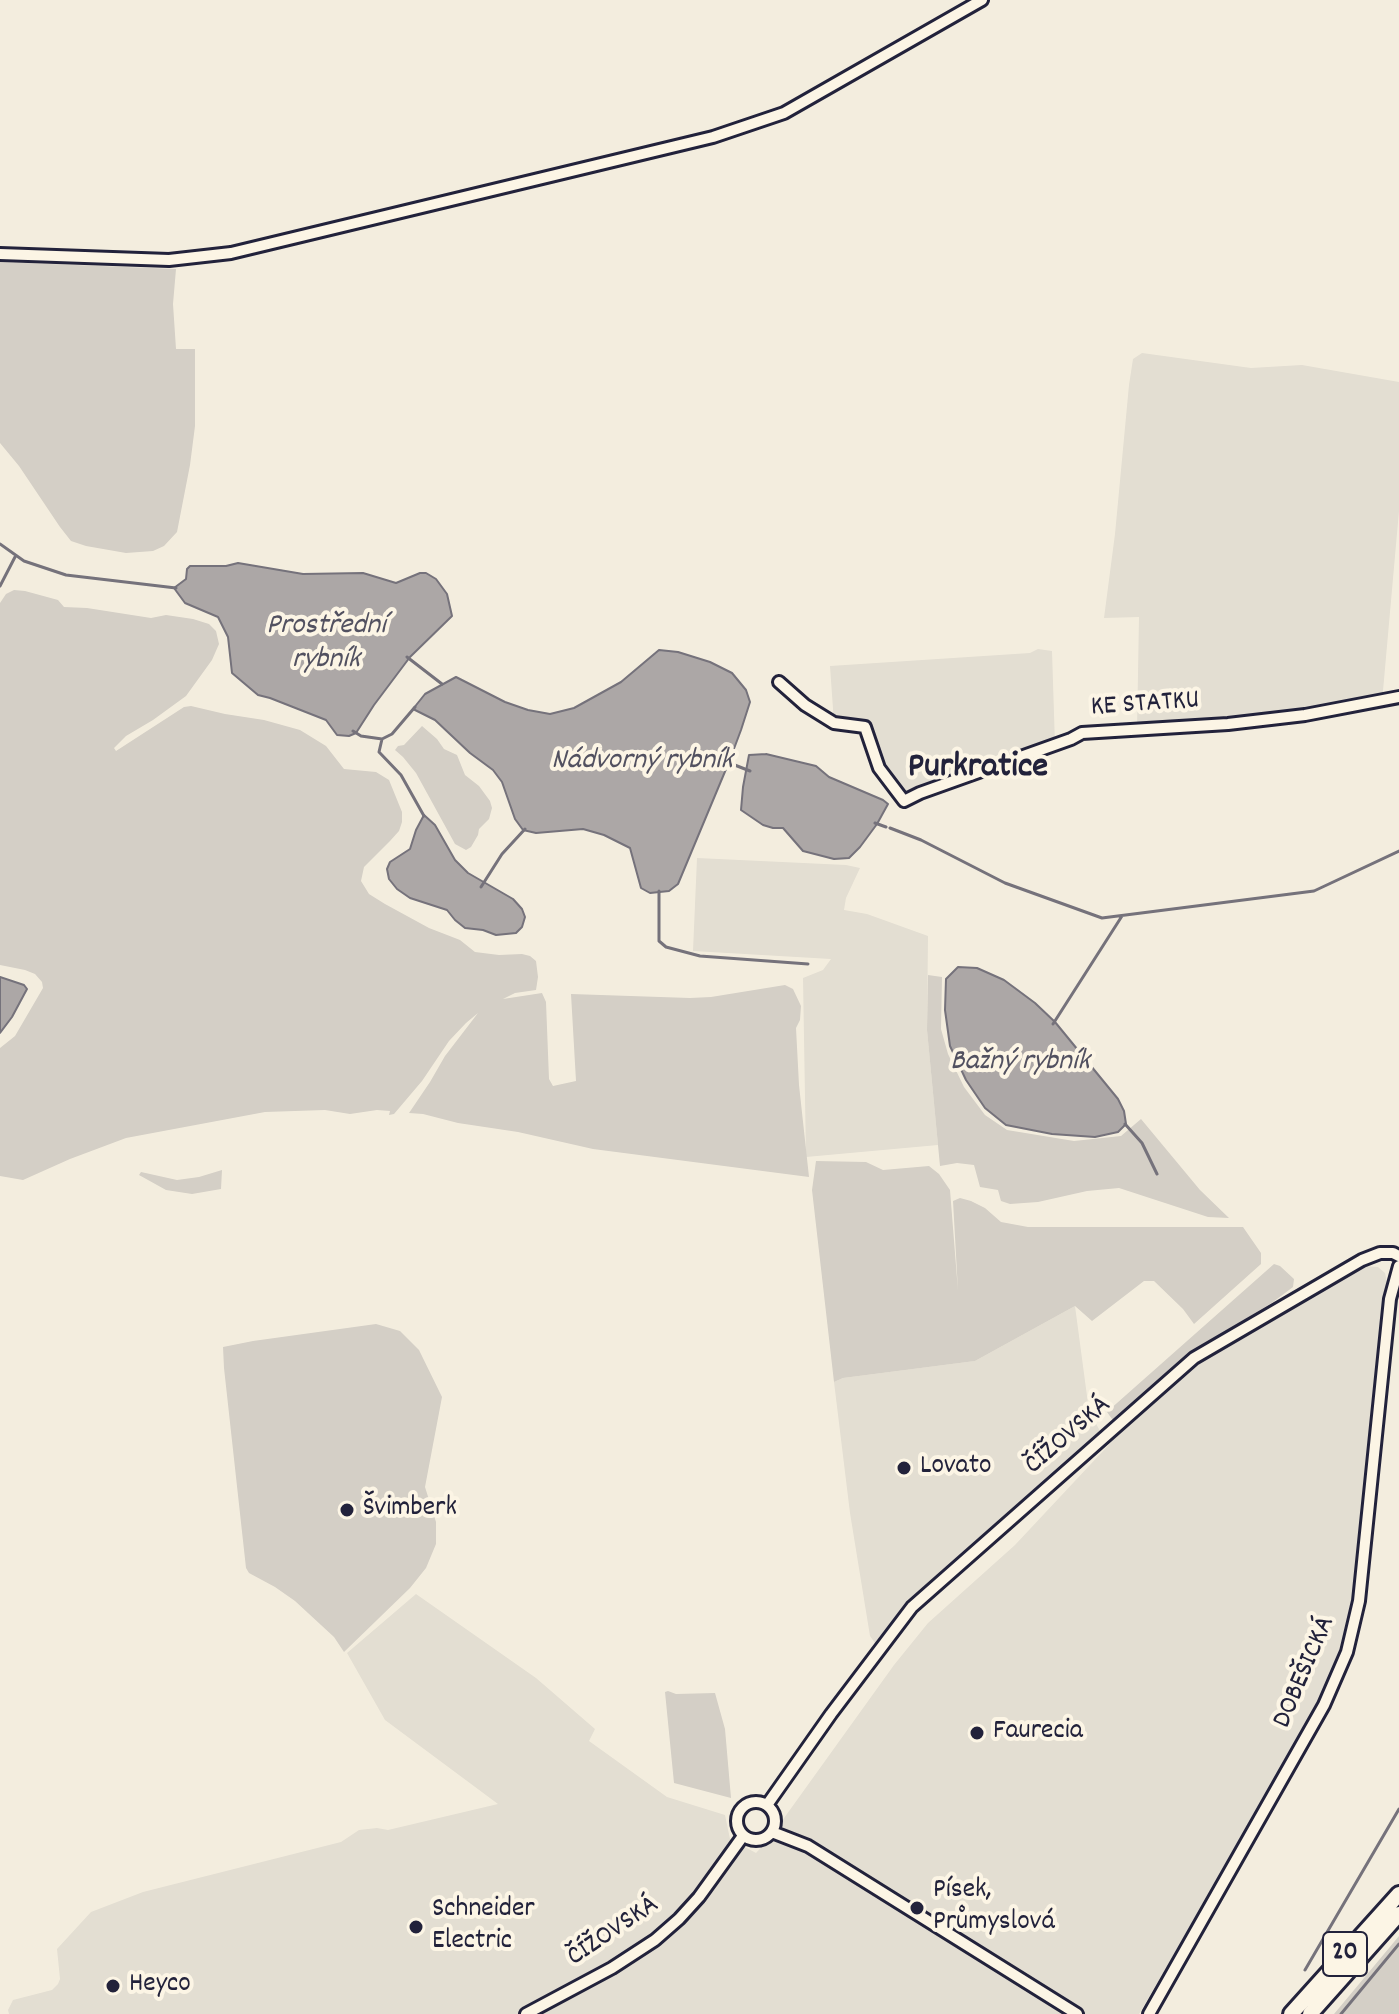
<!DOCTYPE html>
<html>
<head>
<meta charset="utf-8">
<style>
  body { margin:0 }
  canvas { display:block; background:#f3edde }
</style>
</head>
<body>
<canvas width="1399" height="2014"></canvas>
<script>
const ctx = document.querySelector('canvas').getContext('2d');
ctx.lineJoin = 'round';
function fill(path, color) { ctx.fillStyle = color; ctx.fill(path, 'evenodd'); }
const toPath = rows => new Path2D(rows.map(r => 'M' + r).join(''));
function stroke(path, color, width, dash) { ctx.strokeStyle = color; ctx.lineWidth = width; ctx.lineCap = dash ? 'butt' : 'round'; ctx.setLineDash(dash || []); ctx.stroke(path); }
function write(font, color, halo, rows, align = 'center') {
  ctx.font = font + ' Dekko,sans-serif'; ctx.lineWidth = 8; ctx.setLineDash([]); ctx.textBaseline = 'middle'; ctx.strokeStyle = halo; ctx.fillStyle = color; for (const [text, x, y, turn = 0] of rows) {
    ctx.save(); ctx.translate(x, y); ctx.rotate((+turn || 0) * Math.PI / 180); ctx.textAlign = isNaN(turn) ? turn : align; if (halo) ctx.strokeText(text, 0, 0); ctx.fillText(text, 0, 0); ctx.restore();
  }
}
const built = toPath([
  [1142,353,1251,368,1302,365,1399,382,1399,511,1382,702,1137,730,1139,617,1104,618,1115,534,1129,385,1133,359],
  [1038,649,1052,651,1055,745,904,801,896,793,865,734,834,723,830,666,1030,653],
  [697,858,846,865,860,868,846,898,844,910,867,914,928,936,927,1030,938,1145,806,1157,803,978,823,970,831,959,693,951],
  [1364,1266,1378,1267,1385,1273,1387,1283,1355,1601,1343,1650,1319,1702,1292,1751,1139,2014,9,2014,8,2010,13,2000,52,1990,58,1984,60,1979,57,1949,91,1912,143,1892,341,1842,359,1830,377,1828,388,1830,498,1804,385,1720,347,1653,416,1594,536,1678,595,1729,589,1741,667,1797,725,1815,730,1839,756,1853,769,1839,894,1665,928,1623,1015,1545,1118,1435,1198,1364,1313,1298],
  [1075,1306,1089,1411,1100,1431,908,1600,875,1643,870,1636,850,1513,834,1382,843,1378,975,1361]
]);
const green = toPath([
  [0,262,176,269,173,304,176,349,195,349,195,426,190,465,177,532,164,546,153,551,126,553,86,546,71,541,60,527,19,466,0,443],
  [14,590,25,591,58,600,64,607,87,608,151,618,166,615,193,619,209,624,216,631,219,644,212,660,186,696,153,720,126,736,114,748,116,751,184,707,191,706,225,714,264,720,300,730,326,746,344,769,376,772,389,780,402,812,402,822,399,831,390,841,364,867,361,881,369,894,385,904,429,928,460,940,475,952,499,955,522,954,530,956,536,961,538,977,536,990,515,993,503,999,542,993,546,1002,549,1079,553,1086,576,1081,571,994,690,998,711,997,785,985,793,989,801,1006,800,1020,796,1028,799,1085,809,1177,593,1149,518,1132,458,1123,423,1114,409,1113,430,1082,445,1056,478,1013,466,1023,449,1041,422,1081,394,1114,389,1115,390,1111,377,1110,350,1114,325,1110,265,1112,126,1138,70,1159,23,1180,0,1176,0,1048,15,1036,43,988,42,982,35,974,25,970,0,965,0,603,6,594],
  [422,726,437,739,444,749,457,755,465,775,479,786,490,801,492,808,489,819,479,829,478,835,471,847,466,850,455,844,416,773,403,757,395,750,398,746,404,745],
  [928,975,942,977,941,1029,948,1054,964,1087,985,1115,1007,1130,1074,1141,1121,1136,1141,1119,1200,1190,1229,1218,1208,1217,1119,1188,1087,1191,1038,1202,1010,1204,1001,1201,998,1190,980,1187,974,1165,957,1163,940,1166,927,1030],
  [816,1161,866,1162,883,1170,929,1166,939,1174,950,1190,958,1291,953,1201,960,1198,971,1201,985,1208,1001,1222,1028,1227,1243,1227,1261,1253,1261,1264,1194,1324,1183,1309,1154,1281,1144,1281,1092,1321,1075,1306,975,1361,843,1378,834,1382,812,1190],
  [222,1170,221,1189,192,1194,166,1190,139,1175,141,1172,177,1180,199,1177],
  [1274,1264,1280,1266,1294,1279,1293,1287,1273,1302,1187,1355,1114,1420,1112,1419,1107,1412,1117,1403],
  [376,1324,400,1331,419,1350,442,1397,425,1487,436,1522,436,1544,426,1568,410,1588,344,1652,334,1637,295,1601,275,1587,249,1573,246,1568,224,1368,223,1347,253,1341],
  [668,1691,676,1694,715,1693,725,1729,731,1798,674,1783,665,1692],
  [1399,1936,1399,2014,1334,2014]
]);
const water = toPath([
  [238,563,303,574,363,573,396,583,420,573,426,573,436,579,447,594,452,616,410,657,374,705,356,733,349,736,337,735,326,720,270,698,258,695,232,673,228,637,218,617,185,603,174,588,186,579,187,569,190,566,226,566,238,563],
  [659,650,678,652,710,662,732,673,746,690,750,702,741,730,729,762,678,884,669,891,650,893,641,888,630,848,604,835,583,829,536,833,523,830,515,819,502,782,493,770,470,753,435,720,413,709,425,694,456,677,505,702,528,710,550,714,574,708,621,682,659,650],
  [766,754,816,766,829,777,883,800,888,804,877,824,860,847,849,858,834,859,803,851,783,828,773,828,763,825,741,810,743,787,749,755,766,754],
  [424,815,435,825,455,860,468,873,513,899,522,909,525,917,522,927,516,933,496,935,483,930,465,928,455,920,447,910,410,898,397,889,389,879,387,869,390,862,410,849,416,830,424,815],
  [958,967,977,968,1004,980,1035,1003,1055,1022,1118,1099,1124,1111,1126,1124,1118,1132,1095,1137,1052,1134,1006,1125,985,1108,966,1080,950,1046,945,1010,946,979,958,967],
  [0,977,24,985,27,989,12,1017,0,1033,0,977]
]);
const stream = toPath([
  [0,544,24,561,66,575,176,588],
  [0,586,15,557],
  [407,657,442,684],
  [353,731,361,736,382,739,392,734,415,707],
  [382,739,379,752,401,775,424,816],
  [727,762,750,771],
  [875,823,886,827],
  [890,828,921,840,1005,883,1102,918,1314,891,1399,851],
  [481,887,502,854,525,829],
  [659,891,659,941,666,947,700,956,808,964],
  [1053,1024,1122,916],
  [1125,1124,1142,1143,1157,1174],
  [1305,1970,1399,1809],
  [1341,2014,1399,1944]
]);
const minor = toPath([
  [0,254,169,260,231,253,713,137,784,113,982,0],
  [779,682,805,705,834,723,865,727,879,768,904,801,920,793,1071,739,1082,733,1228,724,1305,715,1399,697],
  '737 1821a19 19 0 1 1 38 0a19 19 0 1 1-38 0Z',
  [767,1805,831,1714,912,1607,1194,1358,1362,1260,1380,1253,1393,1253,1399,1256],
  [772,1832,808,1846,1077,2014],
  [526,2014,612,1968,655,1940,679,1919,699,1897,743,1836],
  [1149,2014,1324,1705,1347,1652,1359,1601,1390,1299,1399,1266]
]);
const highway = toPath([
  [1291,2014,1399,1894],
  [1310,2014,1399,1914]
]);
const markers = [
  [904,1468,8,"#22223b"],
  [347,1510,8,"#22223b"],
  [977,1733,8,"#22223b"],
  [917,1908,8,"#22223b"],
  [416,1927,8,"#22223b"],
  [113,1986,8,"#22223b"]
];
const shields = [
  [1345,1954,44]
];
const shieldNames = [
  ["20",1345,1954]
];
const streetNames = [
  ["KE STATKU",1145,706,-4],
  ["ČÍŽOVSKÁ",1069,1437,-41],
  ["DOBEŠICKÁ",1306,1673,-67],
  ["ČÍŽOVSKÁ",614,1933,-34]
];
const poiNames = [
  ["Lovato",920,1468],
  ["Švimberk",363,1510],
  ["Faurecia",993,1733],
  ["Písek,",933,1892],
  ["Průmyslová",933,1924],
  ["Schneider",432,1911],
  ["Electric",432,1943],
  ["Heyco",129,1986]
];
const waterNames = [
  ["Prostřední",326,628],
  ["rybník",326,662],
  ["Nádvorný rybník",642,763],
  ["Bažný rybník",1020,1064]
];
const districtNames = [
  ["Purkratice",978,770]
];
fill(built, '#e3ded2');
fill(green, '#d4cfc6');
fill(water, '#aca7a6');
stroke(water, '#75727b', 2);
stroke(stream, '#75727b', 3);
stroke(minor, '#22223b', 16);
stroke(highway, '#22223b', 20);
stroke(minor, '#fcf5e5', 10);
stroke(highway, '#fcf5e5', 14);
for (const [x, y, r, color] of markers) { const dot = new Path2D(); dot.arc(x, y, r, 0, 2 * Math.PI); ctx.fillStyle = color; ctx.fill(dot); stroke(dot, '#fcf5e5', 3); }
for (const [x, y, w] of shields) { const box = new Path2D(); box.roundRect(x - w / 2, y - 22, w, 44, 6); ctx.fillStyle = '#fcf5e5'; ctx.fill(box); stroke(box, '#22223b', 2); }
write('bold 26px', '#22223b', null, shieldNames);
write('28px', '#22223b', '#fcf5e5', streetNames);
write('28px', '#22223b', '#fcf5e5', poiNames, 'left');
write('italic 30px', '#525160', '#fcf5e5', waterNames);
write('bold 36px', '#22223b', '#fcf5e5', districtNames);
</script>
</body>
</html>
